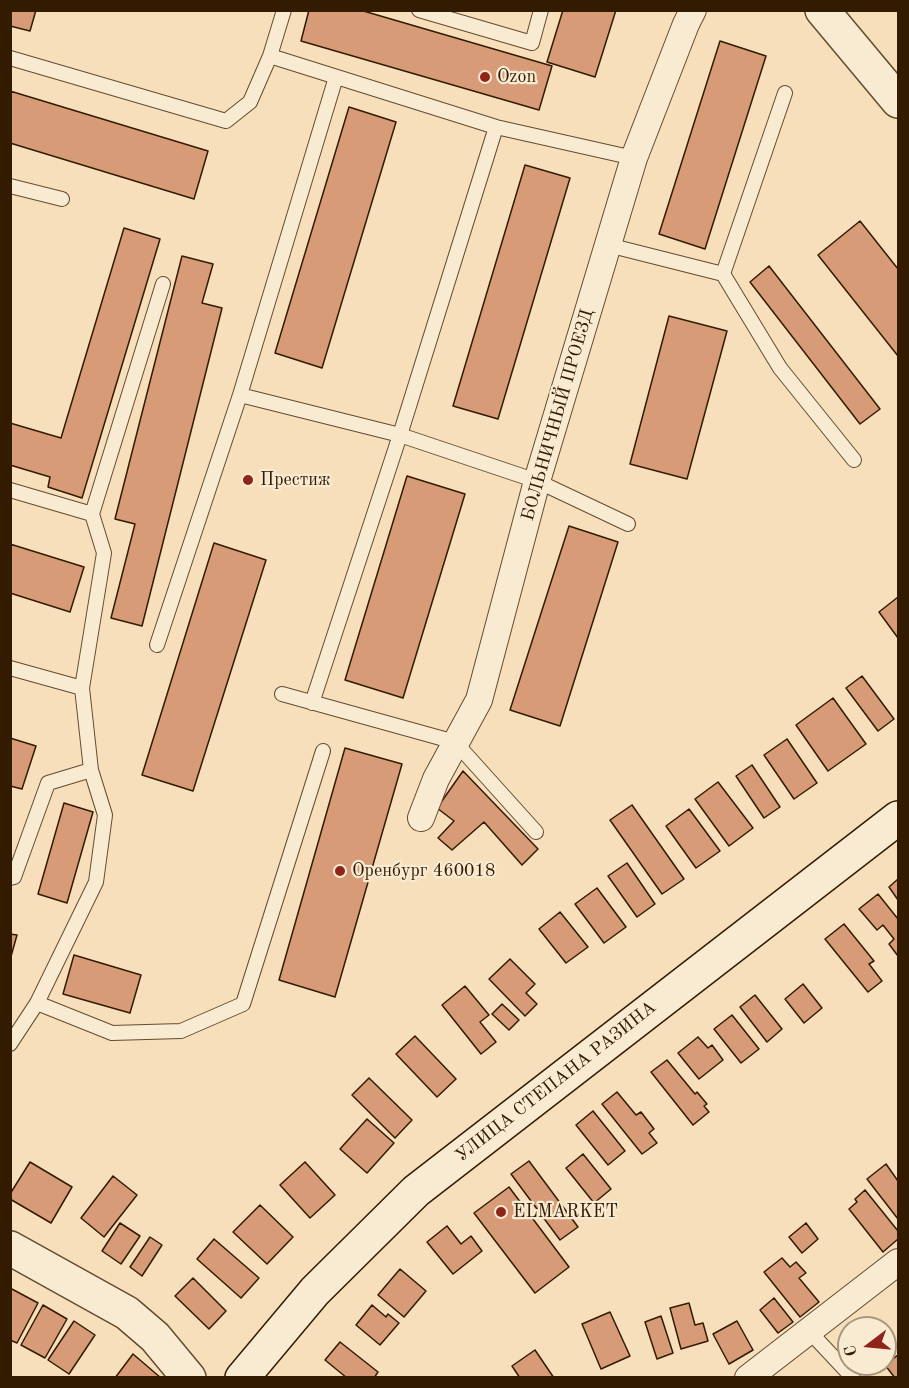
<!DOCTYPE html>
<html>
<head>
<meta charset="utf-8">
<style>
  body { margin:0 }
  #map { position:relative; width:909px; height:1388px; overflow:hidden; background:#f6dfba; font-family:"Old Standard TT",serif }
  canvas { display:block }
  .frame { position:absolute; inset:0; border:12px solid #321b00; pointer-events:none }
  .north { position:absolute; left:837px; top:1316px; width:60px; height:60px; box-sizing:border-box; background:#f9ead2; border:2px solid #a9977e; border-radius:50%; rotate:254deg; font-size:16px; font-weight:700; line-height:24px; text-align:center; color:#321b00 }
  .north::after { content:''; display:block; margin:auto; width:21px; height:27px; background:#8f2418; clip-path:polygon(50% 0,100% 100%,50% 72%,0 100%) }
</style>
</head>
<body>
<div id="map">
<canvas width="909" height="1388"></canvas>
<div class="frame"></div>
<div class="north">С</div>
</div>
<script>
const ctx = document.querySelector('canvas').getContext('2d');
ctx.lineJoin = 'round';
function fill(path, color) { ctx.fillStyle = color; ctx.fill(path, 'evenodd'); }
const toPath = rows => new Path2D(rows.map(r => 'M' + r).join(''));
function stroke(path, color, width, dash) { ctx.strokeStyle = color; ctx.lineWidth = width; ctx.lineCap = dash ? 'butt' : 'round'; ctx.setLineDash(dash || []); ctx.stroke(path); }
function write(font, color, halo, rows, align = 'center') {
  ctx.font = font + ' "Old Standard TT",serif'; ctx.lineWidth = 4.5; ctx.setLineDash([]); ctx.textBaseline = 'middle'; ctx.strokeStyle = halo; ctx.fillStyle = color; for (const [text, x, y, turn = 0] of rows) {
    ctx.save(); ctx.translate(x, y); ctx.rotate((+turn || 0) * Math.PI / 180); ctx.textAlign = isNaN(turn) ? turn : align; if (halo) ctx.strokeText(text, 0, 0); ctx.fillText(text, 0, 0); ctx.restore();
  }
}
const building = toPath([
  [11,10,36,10,30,31,10,26,11,10],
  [309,10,360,10,552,66,539,110,301,41,309,10],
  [563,10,616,10,595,77,547,62,563,10],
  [720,41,766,56,705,249,659,234,720,41],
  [10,91,208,151,194,199,10,143,10,91],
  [349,107,396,122,322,368,275,353,349,107],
  [525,165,570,178,498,419,453,406,525,165],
  [860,221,898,269,898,356,818,255,860,221],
  [124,228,160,239,82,498,48,487,50,477,10,465,10,423,61,438,124,228],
  [182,256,213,264,202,303,222,308,142,626,111,618,135,524,115,519,182,256],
  [769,266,880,409,860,424,750,282,769,266],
  [669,316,727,331,687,479,630,464,669,316],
  [407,476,465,494,403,698,345,680,407,476],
  [569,526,618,542,560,726,510,710,569,526],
  [214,543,266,560,193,791,142,775,214,543],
  [10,544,84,567,70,612,10,593,10,544],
  [898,597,898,638,879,612,898,597],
  [862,676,894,719,878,731,846,688,862,676],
  [833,698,866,744,828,771,796,725,833,698],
  [10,738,36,746,22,789,10,786,10,738],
  [787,739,817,783,794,799,764,755,787,739],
  [345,748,402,764,335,997,279,980,345,748],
  [752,765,780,807,764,818,736,776,752,765],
  [463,771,538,849,522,865,484,822,452,850,438,838,454,821,437,808,463,771],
  [718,782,753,828,729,846,695,799,718,782],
  [64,803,93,812,67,903,38,894,64,803],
  [632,805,684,879,662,894,610,820,632,805],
  [689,809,720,851,696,868,666,826,689,809],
  [627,863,655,904,637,917,608,876,627,863],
  [898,879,898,900,889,887,898,879],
  [597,888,626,927,604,943,575,904,597,888],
  [878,894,898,919,898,956,889,944,894,939,883,925,877,930,859,909,878,894],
  [560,912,588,947,566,963,539,929,560,912],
  [844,924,874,961,869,964,882,981,868,992,825,939,844,924],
  [10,934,17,935,10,960,10,934],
  [74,955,141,975,130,1013,63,994,74,955],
  [510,959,535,984,526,993,537,1004,525,1016,489,979,510,959],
  [803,984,822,1008,804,1023,785,999,803,984],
  [465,986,489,1015,480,1022,496,1042,481,1054,442,1005,465,986],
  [755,995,782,1029,767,1042,740,1007,755,995],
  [502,1004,519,1020,509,1030,492,1014,502,1004],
  [732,1015,759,1049,741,1063,714,1029,732,1015],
  [415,1036,456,1079,437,1097,396,1054,415,1036],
  [698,1037,708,1048,712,1045,723,1060,699,1079,678,1053,698,1037],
  [667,1060,695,1094,697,1092,707,1104,704,1106,709,1112,693,1125,651,1072,667,1060],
  [369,1078,412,1120,395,1138,352,1095,369,1078],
  [617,1092,636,1115,641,1112,654,1129,649,1133,657,1143,642,1154,602,1104,617,1092],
  [593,1111,625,1151,608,1165,576,1125,593,1111],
  [367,1119,394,1143,367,1173,340,1149,367,1119],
  [583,1154,611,1189,594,1203,566,1168,583,1154],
  [529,1161,578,1227,560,1240,511,1174,529,1161],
  [30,1162,72,1187,51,1223,10,1199,10,1194,30,1162],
  [305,1162,335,1195,310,1218,280,1185,305,1162],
  [886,1164,898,1181,898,1219,867,1179,886,1164],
  [113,1176,137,1195,104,1237,81,1218,113,1176],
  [509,1187,569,1267,535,1293,474,1213,509,1187],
  [865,1190,898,1231,898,1239,883,1252,849,1209,857,1202,855,1199,865,1190],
  [260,1205,293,1237,267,1264,233,1232,260,1205],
  [120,1223,140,1236,121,1264,102,1251,120,1223],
  [806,1223,818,1239,802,1253,789,1237,806,1223],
  [447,1226,461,1244,471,1236,482,1251,453,1274,427,1242,447,1226],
  [150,1237,162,1245,142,1276,130,1267,150,1237],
  [214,1239,259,1278,241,1298,197,1259,214,1239],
  [782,1258,790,1267,796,1262,806,1273,799,1278,819,1302,800,1317,764,1272,782,1258],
  [400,1269,426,1291,404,1317,378,1295,400,1269],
  [193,1278,226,1311,209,1329,175,1296,193,1278],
  [10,1288,38,1303,17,1343,10,1340,10,1288],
  [774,1298,793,1322,778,1333,760,1310,774,1298],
  [689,1303,695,1325,703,1323,708,1341,681,1349,670,1308,689,1303],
  [43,1305,67,1319,45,1358,21,1345,43,1305],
  [372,1305,386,1317,388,1314,399,1323,380,1345,356,1325,372,1305],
  [610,1312,630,1356,601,1369,582,1324,610,1312],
  [661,1316,673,1353,657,1359,645,1322,661,1316],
  [74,1321,95,1335,69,1374,48,1360,74,1321],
  [737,1321,753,1350,729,1364,713,1334,737,1321],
  [340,1342,378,1372,374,1378,347,1378,325,1360,340,1342],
  [535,1350,554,1378,520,1378,512,1366,535,1350],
  [133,1354,161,1378,115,1378,133,1354],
  [898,1355,898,1378,895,1378,885,1365,898,1355]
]);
const service = toPath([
  [419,10,532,43,541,10],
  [270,56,284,10],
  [10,58,226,121,250,102,270,56,496,127,634,158],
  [10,186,62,199],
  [608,245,723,274,785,93],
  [723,274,780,368,854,460],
  [240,395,336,77],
  [10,490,92,514],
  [157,645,240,395,400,435,537,481,628,524],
  [10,668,82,688],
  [282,694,455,742,536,832],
  [312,703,400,435,496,127],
  [10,878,14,877,48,783,91,770],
  [37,1003,112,1033,181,1031,243,1004,323,751],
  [10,1044,37,1003,96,882,105,815,91,770,82,688,104,553,92,514,163,284],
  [809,1331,853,1378]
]);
const minor = toPath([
  [421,818,436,779,479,700,537,481,634,158,686,24,693,10],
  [748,1378,898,1262]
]);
const tertiary = toPath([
  [822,10,898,101],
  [10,1248,127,1313,155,1337,189,1378]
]);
const secondary = toPath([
  [242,1378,315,1291,416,1191,898,818]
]);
const markers = [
  [485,77,6,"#8f2418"],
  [248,480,6,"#8f2418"],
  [340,871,6,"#8f2418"],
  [501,1212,6,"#8f2418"]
];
const poiNames = [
  ["Ozon",497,77],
  ["Престиж",260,480],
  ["Оренбург 460018",352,871],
  ["ELMARKET",513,1212]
];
const streetNames = [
  ["БОЛЬНИЧНЫЙ ПРОЕЗД",558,415,-74],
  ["УЛИЦА СТЕПАНА РАЗИНА",556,1082,-38]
];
fill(building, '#d79c77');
stroke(building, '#321b00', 1.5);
stroke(service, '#634c2e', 16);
stroke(minor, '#634c2e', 28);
stroke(tertiary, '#634c2e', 36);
stroke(secondary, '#321b00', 36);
stroke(service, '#f9ead2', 14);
stroke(minor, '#f9ead2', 26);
stroke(tertiary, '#f9ead2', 33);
stroke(secondary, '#f9ead2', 33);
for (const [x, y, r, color] of markers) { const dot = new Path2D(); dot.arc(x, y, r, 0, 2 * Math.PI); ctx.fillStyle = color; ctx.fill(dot); stroke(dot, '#f9ead2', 2); }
write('18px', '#321b00', '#f9ead2', poiNames, 'left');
write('18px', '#321b00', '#f9ead2', streetNames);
</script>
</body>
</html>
